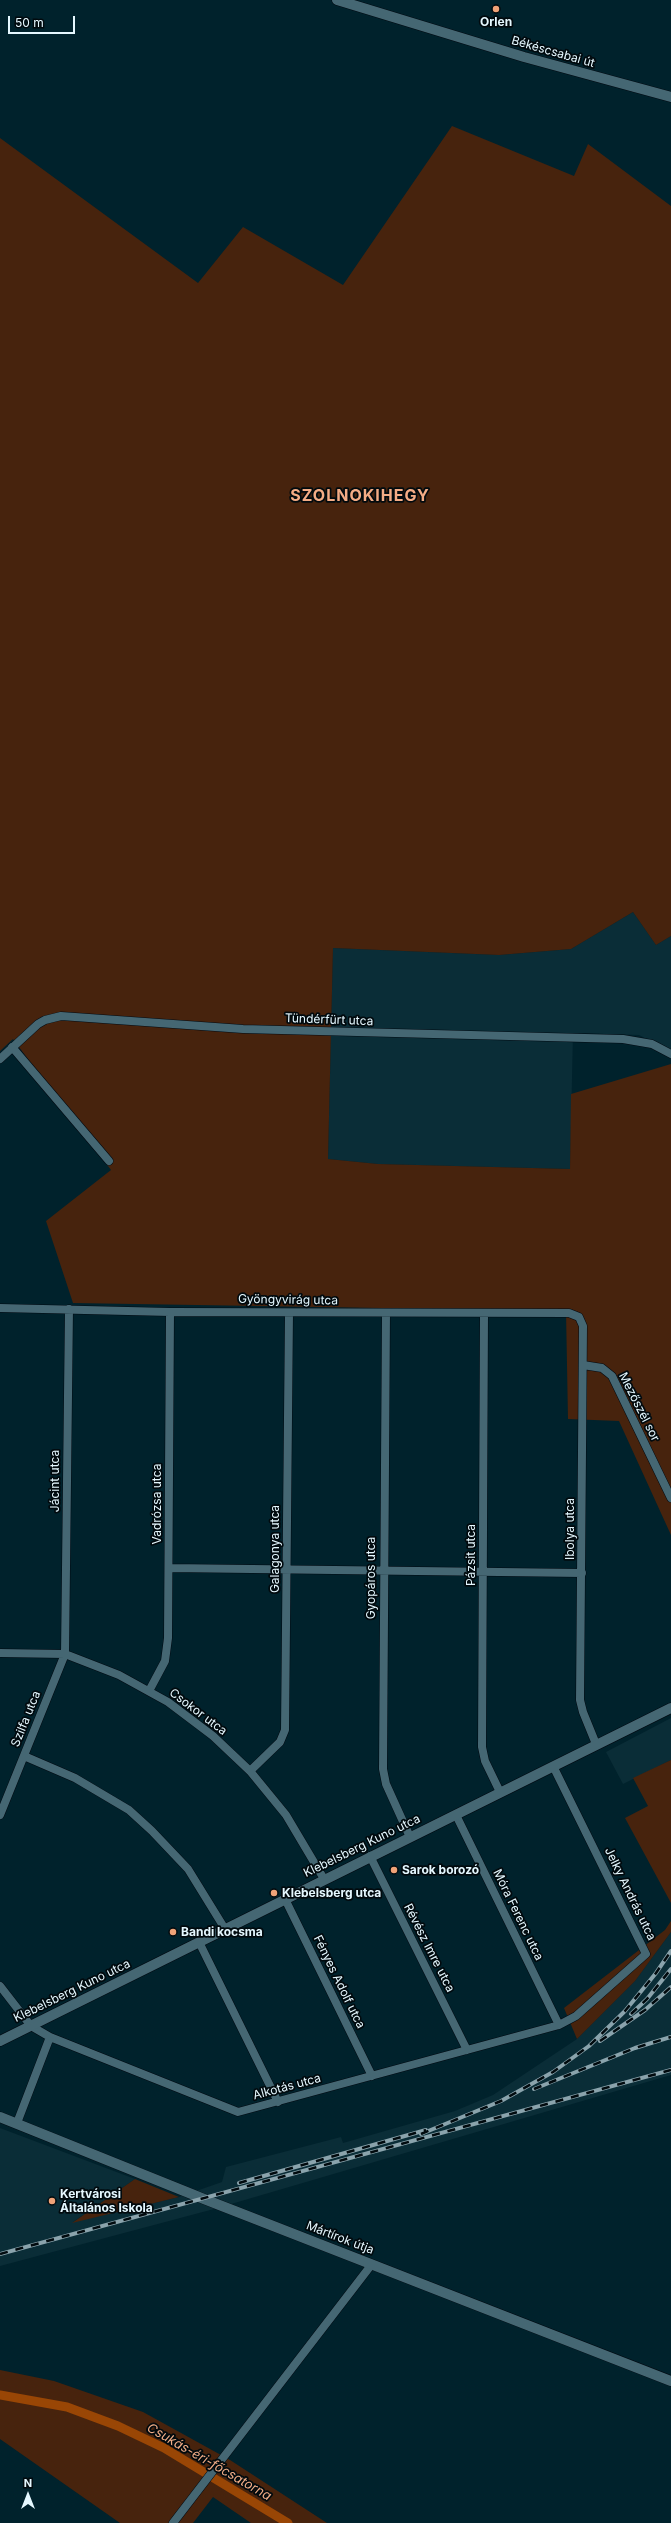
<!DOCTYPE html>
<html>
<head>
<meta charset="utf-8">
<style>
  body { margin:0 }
  #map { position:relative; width:671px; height:2523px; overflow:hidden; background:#00222c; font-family:Inter,sans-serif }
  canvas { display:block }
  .north { position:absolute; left:8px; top:2475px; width:40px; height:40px; -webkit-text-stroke:3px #010a0e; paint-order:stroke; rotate:0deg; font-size:11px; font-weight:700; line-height:16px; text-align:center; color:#e5f8ff }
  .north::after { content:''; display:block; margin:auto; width:14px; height:18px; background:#e5f8ff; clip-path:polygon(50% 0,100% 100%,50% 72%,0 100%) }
  .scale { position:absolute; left:8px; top:16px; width:67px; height:18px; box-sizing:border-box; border:2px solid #e5f8ff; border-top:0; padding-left:5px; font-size:12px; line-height:14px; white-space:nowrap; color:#e5f8ff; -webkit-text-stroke:3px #010a0e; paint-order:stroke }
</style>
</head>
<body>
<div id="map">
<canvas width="671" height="2523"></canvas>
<div class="north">N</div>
<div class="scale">50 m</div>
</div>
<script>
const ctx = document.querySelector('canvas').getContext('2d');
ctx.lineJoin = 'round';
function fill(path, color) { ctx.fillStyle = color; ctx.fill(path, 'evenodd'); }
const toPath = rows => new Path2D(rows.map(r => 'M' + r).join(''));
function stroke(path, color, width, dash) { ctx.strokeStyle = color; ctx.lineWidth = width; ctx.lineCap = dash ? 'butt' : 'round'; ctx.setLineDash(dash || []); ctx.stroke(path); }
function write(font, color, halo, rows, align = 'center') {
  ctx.font = font + ' Inter,sans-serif'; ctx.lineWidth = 3.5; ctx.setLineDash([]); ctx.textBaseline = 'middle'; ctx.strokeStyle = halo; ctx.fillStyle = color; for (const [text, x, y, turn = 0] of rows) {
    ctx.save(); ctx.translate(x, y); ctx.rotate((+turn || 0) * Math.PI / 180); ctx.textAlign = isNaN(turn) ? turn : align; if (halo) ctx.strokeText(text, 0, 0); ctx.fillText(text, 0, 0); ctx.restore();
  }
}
const built = toPath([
  [633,912,656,945,671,936,671,1051,639,1035,573,1033,570,1169,378,1164,328,1159,333,948,499,955,571,949],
  [671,1718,671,1760,623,1784,606,1752],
  [671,1932,671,2075,214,2209,0,2266,0,2128,135,2179,73,2222,179,2197,222,2182,226,2167,341,2137,343,2143,455,2111,493,2095,577,2039,635,1981]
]);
const green = toPath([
  [452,126,574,176,588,144,671,206,671,936,656,945,633,912,571,949,499,955,333,948,328,1159,378,1164,570,1169,571,1094,671,1064,671,1535,619,1421,568,1419,566,1311,73,1303,46,1221,111,1170,13,1039,0,1051,0,138,198,283,243,227,343,285],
  [671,1760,671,1903,625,1818,648,1806,633,1778],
  [671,1921,671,1932,635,1981,577,2039,564,2008,665,1930],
  [135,2179,179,2197,72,2223],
  [0,2370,54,2381,143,2412,230,2460,327,2523,251,2523,213,2497,193,2523,120,2523,0,2439]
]);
const canal = toPath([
  [0,2395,67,2407,118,2426,164,2448,288,2523]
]);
const minor = toPath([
  [12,1047,109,1161],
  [0,1059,38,1024,45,1020,61,1016,243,1029,623,1039,652,1044,671,1054],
  [0,1308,170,1312,569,1313,579,1317,583,1326,580,1700,583,1712,596,1744],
  [386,1313,383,1769,386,1784,410,1837],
  [484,1314,482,1747,485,1761,500,1792],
  [583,1365,602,1368,612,1376,671,1498],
  [169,1568,582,1573],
  [0,1653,65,1654,119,1675,168,1702,213,1736,250,1771,286,1815,324,1879],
  [149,1691,165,1661,168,1638,170,1312],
  [24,1756,75,1778,129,1810,152,1831,188,1869,225,1929],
  [250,1771,280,1742,285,1730,289,1313],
  [0,1815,65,1654,69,1309],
  [456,1815,559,2025],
  [370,1856,467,2050],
  [285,1899,372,2076],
  [199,1942,278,2102],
  [0,1986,31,2026,50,2037,238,2112,559,2025,576,2016,646,1954,553,1766],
  [17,2123,50,2037],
  [173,2523,372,2264]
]);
const tertiary = toPath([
  [337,0,524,57,671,97],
  [0,2041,671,1708],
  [0,2117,204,2199,671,2381]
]);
const rail = toPath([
  [631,2014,647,1999,671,1969],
  [600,2041,645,2010,671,1987],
  [534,2089,635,2048,671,2037],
  [421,2134,501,2101,553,2072,589,2046,625,2011,656,1973,671,1951],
  [239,2183,426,2130],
  [0,2254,671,2070]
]);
const markers = [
  [496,9,4,"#f0a378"],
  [394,1870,4,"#f0a378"],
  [274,1893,4,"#f0a378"],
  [173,1932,4,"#f0a378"],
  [52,2201,4,"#f0a378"]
];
const poiNames = [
  ["Orlen",496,22,"center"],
  ["Sarok borozó",402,1870],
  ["Klebelsberg utca",282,1893],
  ["Bandi kocsma",181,1932],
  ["Kertvárosi",60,2194],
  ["Általános Iskola",60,2208]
];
const streetNames = [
  ["Békéscsabai út",553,52,16],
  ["Tündérfürt utca",329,1020,2],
  ["Gyöngyvirág utca",288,1300,1],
  ["Mezőszél sor",639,1407,63],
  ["Jácint utca",55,1481,-90],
  ["Vadrózsa utca",157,1504,-90],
  ["Ibolya utca",570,1529,-90],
  ["Galagonya utca",275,1549,-90],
  ["Pázsit utca",471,1555,-90],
  ["Gyopáros utca",371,1578,-90],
  ["Csokor utca",198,1712,37],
  ["Szilfa utca",26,1719,-68],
  ["Klebelsberg Kuno utca",362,1846,-26],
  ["Jelky András utca",630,1894,64],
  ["Móra Ferenc utca",518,1915,64],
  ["Révész Imre utca",429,1948,63],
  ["Fényes Adolf utca",339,1982,64],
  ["Klebelsberg Kuno utca",72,1991,-26],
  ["Alkotás utca",287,2087,-15],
  ["Mártírok útja",340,2238,21]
];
const waterNames = [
  ["Csukás-éri-főcsatorna",209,2462,30]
];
const districtNames = [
  ["SZOLNOKIHEGY",360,496]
];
fill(built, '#0a2d37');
fill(green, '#47230d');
stroke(canal, '#994605', 9);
stroke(minor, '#000a12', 9);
stroke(tertiary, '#000a12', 11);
stroke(minor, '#456773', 8);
stroke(tertiary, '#456773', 10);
stroke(rail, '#8aa3ac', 4);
stroke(rail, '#010a0e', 2.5, [8]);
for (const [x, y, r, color] of markers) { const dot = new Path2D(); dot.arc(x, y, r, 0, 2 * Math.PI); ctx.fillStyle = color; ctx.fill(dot); stroke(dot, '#010a0e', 1.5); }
write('bold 12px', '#e5f8ff', '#010a0e', poiNames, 'left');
write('12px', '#e5f8ff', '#010a0e', streetNames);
write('italic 13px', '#f1ad87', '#010a0e', waterNames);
ctx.letterSpacing = '1px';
write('bold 16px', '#f4ac85', '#010a0e', districtNames);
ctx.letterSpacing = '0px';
</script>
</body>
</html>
